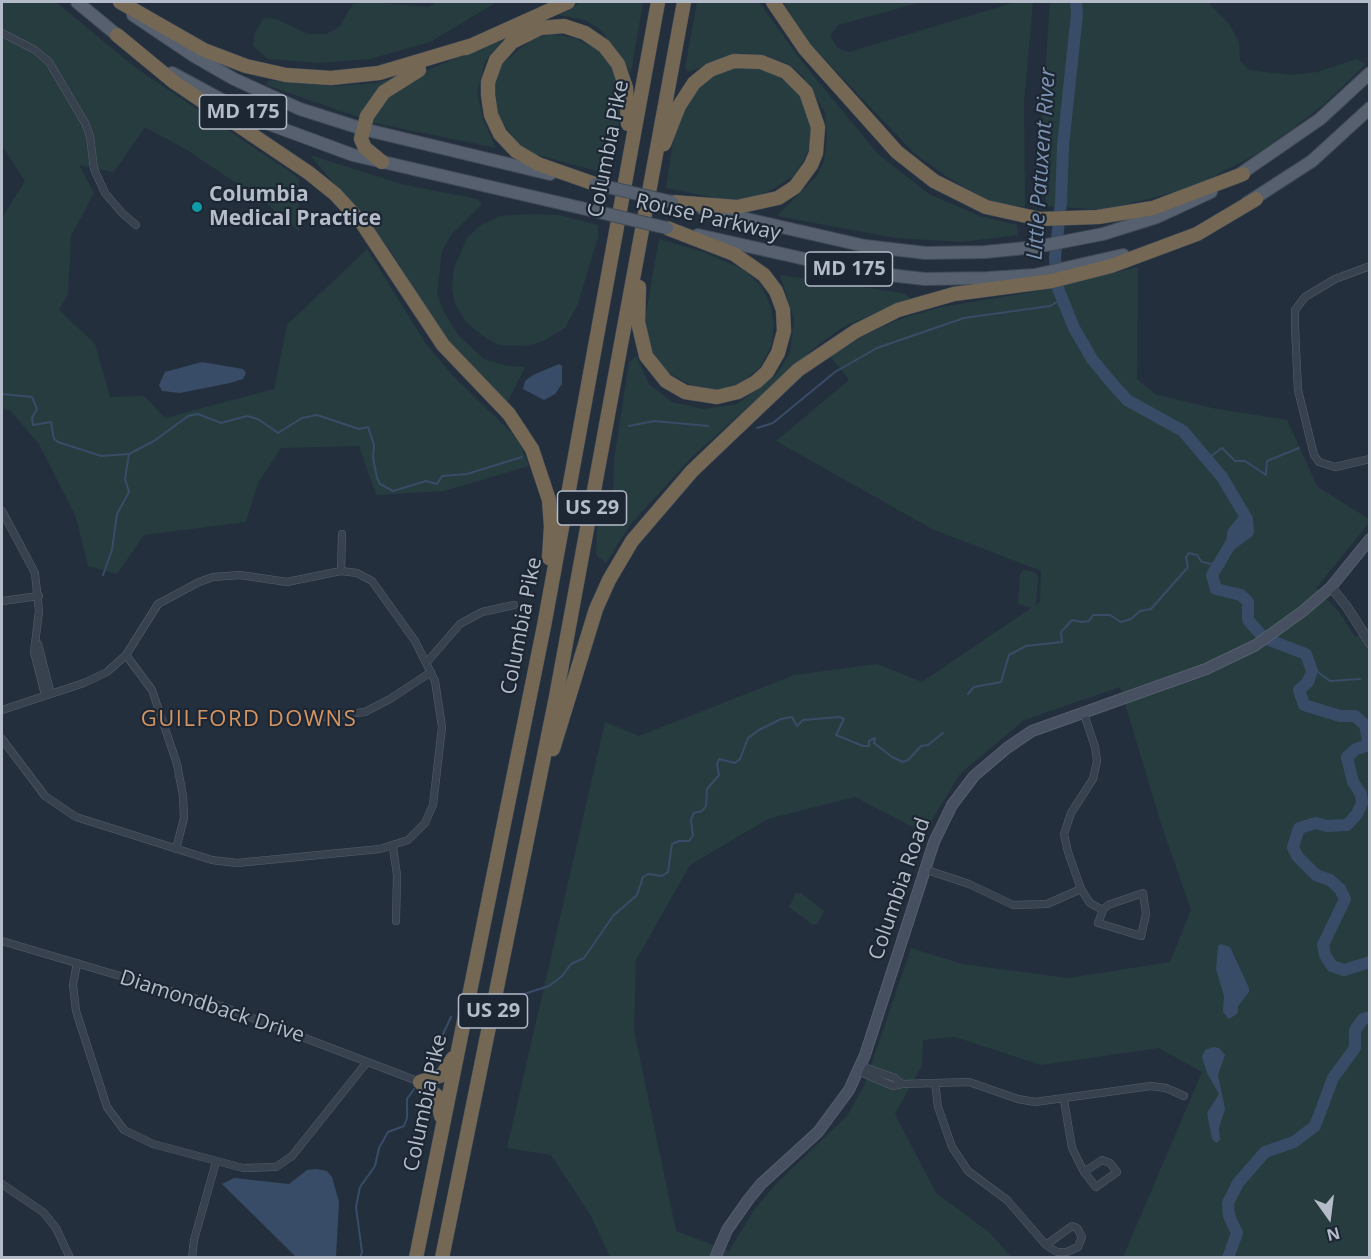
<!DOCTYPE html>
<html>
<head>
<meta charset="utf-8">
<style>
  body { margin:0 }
  #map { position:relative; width:1371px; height:1259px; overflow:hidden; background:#242f3e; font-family:"Open Sans",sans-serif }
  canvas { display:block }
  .frame { position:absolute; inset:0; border:3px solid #b4bcc9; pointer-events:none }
  .north { position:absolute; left:1299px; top:1187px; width:60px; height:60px; -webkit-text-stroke:4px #1d2633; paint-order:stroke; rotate:166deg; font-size:16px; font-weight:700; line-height:24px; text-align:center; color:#b4bcc9 }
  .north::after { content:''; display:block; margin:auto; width:21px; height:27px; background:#b4bcc9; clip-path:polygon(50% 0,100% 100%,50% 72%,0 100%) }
</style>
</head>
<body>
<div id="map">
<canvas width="1371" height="1259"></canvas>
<div class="frame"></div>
<div class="north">N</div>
</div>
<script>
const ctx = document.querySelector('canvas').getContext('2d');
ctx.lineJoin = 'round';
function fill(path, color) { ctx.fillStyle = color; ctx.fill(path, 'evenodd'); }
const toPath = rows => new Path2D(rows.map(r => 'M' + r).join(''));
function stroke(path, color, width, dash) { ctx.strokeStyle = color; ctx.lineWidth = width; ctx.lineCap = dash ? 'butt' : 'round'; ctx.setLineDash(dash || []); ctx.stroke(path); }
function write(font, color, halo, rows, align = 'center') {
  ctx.font = font + ' "Open Sans",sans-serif'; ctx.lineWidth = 4.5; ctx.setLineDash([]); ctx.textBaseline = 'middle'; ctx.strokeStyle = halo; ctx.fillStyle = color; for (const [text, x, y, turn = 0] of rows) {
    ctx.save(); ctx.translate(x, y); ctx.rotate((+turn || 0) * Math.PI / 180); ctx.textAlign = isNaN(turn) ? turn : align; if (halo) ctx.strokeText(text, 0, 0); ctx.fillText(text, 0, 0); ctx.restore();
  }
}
const green = toPath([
  [2,2,56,2,136,68,299,178,299,231,267,204,187,150,145,127,114,172,79,165,94,193,71,236,68,294,59,310,95,344,110,397,144,396,165,418,274,389,287,325,367,249,426,344,453,376,510,431,520,444,529,466,444,491,376,495,359,446,281,448,258,483,246,522,144,535,117,574,88,566,76,517,39,444,10,410,2,409,2,218,25,181,2,146],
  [367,2,429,7,436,2,497,2,430,42,370,59,317,63,268,59,253,46,255,32,264,18,276,19,308,34,326,34,339,27,353,4],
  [582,2,643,2,631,73,601,30,585,20,559,15],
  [697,2,759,2,800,59,877,153,929,194,980,216,1017,225,1018,235,962,242,895,238,777,216,817,176,824,161,827,139,825,112,803,76,789,64,764,55,741,53,688,72,685,68],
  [783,2,922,2,838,25,830,36,838,48,849,52,1016,2,1033,2,1024,102,1025,207,992,203,947,177,914,153,811,45],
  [1050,2,1208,2,1229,24,1239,42,1240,61,1249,70,1291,75,1317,72,1357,59,1366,64,1323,105,1291,130,1255,155,1191,188,1104,210,1046,206,1042,118],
  [552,34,575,38,598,50,614,71,621,91,620,117,607,174,535,154,519,144,500,119,494,101,493,86,503,63,532,39],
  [504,38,485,62,477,93,483,119,496,148,370,122,380,103,423,72],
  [751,68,767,71,783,80,796,90,805,105,811,122,811,143,803,161,793,176,773,189,751,198,726,200,666,188,674,135,687,100,711,77,732,69],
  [396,77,366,105,361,118,266,85,268,80,335,86,376,83],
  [310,155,401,184,477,199,482,204,451,235,442,251,437,293,444,312,459,336,484,359,507,366,525,367,507,403,443,335,390,250],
  [530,214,559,215,598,225,598,237,578,304,565,328,543,341,528,346,499,345,483,336,466,322,455,304,452,287,454,268,467,238,481,225,500,216],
  [659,239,703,252,743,269,762,287,771,307,774,327,771,346,761,366,742,383,726,390,703,392,665,371,650,351,643,330],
  [1138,267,1137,379,1155,394,1212,408,1287,420,1317,486,1369,519,1369,523,1316,588,1339,612,1355,637,1369,628,1369,1257,1123,1257,1202,1072,1159,1048,1041,1065,955,1037,923,1040,922,1065,895,1114,936,1193,989,1232,1011,1257,610,1257,591,1216,551,1155,507,1148,605,722,639,736,794,675,877,664,922,682,1031,608,1018,604,1020,574,1024,570,1035,572,1038,576,1036,605,1040,602,1041,571,932,529,776,441,849,380,830,356,867,334,903,318,941,307,1038,291],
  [1120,687,1162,827,1191,910,1170,962,1068,978,962,964,911,948,864,1086,847,1116,776,1184,754,1210,729,1251,676,1231,634,1030,636,960,690,865,768,819,855,797,924,833,960,774,1024,720],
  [780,275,902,293,911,298,845,326,819,344,694,455,630,525,606,563,596,555,597,529,613,494,614,459,629,362,636,356,649,384,672,402,703,409,737,404,776,375,790,353,794,319],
  [796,893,801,893,824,911,817,924,813,925,789,907]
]);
const water = toPath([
  [202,362,243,369,246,373,243,379,230,383,180,393,162,391,159,385,165,372],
  [559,364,562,366,562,384,555,394,544,400,523,389,525,381,533,375],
  [1221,944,1230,947,1249,988,1249,992,1238,1006,1238,1013,1229,1019,1223,1012,1224,996,1216,969,1218,946],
  [1213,1047,1219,1048,1225,1055,1218,1075,1225,1109,1219,1128,1220,1140,1216,1143,1212,1139,1207,1113,1219,1094,1207,1073,1202,1057,1205,1050],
  [316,1169,327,1171,332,1177,339,1202,336,1257,296,1257,222,1184,234,1178,289,1184,307,1170]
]);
const stream = toPath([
  [2,394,32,397,37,409,32,418,33,425,51,422,54,439,58,442,101,456,129,454,154,441,188,416,198,414,221,423,247,416,258,419,278,433,302,418,317,415,359,429,368,427,374,445,373,458,377,478,380,484,393,491,426,481,437,484,442,476,467,474,522,457],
  [629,426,654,421,708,426],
  [757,428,773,423,835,372,877,348,964,318,1050,306,1062,299],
  [1206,460,1222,448,1235,461,1245,461,1266,475,1267,461,1299,448],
  [103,575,112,550,117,514,129,492,125,479,129,454],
  [1311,667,1330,681,1360,679],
  [968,694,974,687,1001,682,1009,655,1026,646,1062,642,1061,632,1072,620,1082,622,1089,621,1093,615,1110,615,1121,622,1131,619,1140,611,1151,609,1188,567,1186,557,1189,553,1197,555,1202,562,1217,565],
  [524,994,549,986,562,976,571,964,584,958,613,916,637,895,643,877,648,874,662,876,668,872,672,844,679,841,689,841,693,836,691,819,694,813,702,811,706,806,707,789,719,775,717,764,719,759,735,763,740,759,748,738,759,730,781,719,792,717,797,726,803,720,839,717,844,719,836,735,863,746,869,746,869,741,875,738,874,743,892,757,903,762,908,760,921,746,928,745,943,733],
  [425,1072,451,1017],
  [360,1258,362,1252,356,1207,360,1187,375,1166,379,1148,388,1132,404,1126,407,1118,407,1099,414,1089]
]);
const river = toPath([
  [1076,2,1077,14,1063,146,1061,203,1055,257,1057,286,1074,328,1092,359,1110,381,1127,400,1183,431,1222,477,1247,519,1248,532,1230,545,1212,575,1216,589,1241,595,1248,602,1248,620,1264,638,1306,654,1312,671,1308,682,1299,690,1304,705,1340,716,1355,716,1365,725,1369,745,1356,749,1347,757,1353,782,1361,794,1362,803,1357,814,1347,825,1327,826,1316,823,1299,828,1293,847,1297,856,1316,875,1330,880,1340,889,1345,899,1323,945,1325,955,1332,966,1344,970,1370,962],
  [1232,544,1233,533,1246,517],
  [1228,1258,1237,1233,1229,1216,1228,1203,1238,1183,1265,1152,1294,1142,1315,1126,1333,1078,1355,1048,1355,1030,1363,1019,1370,1017]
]);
const minor = toPath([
  [2,33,35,50,49,62,85,123,90,136,94,169,105,193,122,213,136,225],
  [1370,266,1335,279,1305,297,1295,310,1295,327,1298,390,1314,455,1319,462,1335,467,1370,459],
  [2,511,35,573,39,611,34,652,45,695],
  [341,571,342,534],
  [2,601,39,596],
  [38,644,51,694],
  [126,655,152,690,177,764,183,796,184,818,176,849],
  [427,662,460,624,482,612,514,605],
  [2,710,84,683,107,672,126,655,158,604,199,582,213,577,240,575,287,582,341,571,357,573,372,581,415,641,435,681,442,727,433,805,425,823,408,840,380,849,237,863,212,860,76,817,45,796,2,739],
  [324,717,365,712,390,699,431,672],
  [393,847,397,875,396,921],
  [924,869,969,884,1013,905,1047,904,1081,889,1068,852,1064,834,1071,813,1093,779,1097,761,1095,747,1083,711],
  [1081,889,1090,903,1103,910,1108,905,1143,893,1146,914,1141,936,1098,923,1103,910],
  [2,941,221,1006,420,1082],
  [77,963,73,985,76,1011,107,1107,124,1130,153,1144,243,1168,276,1167,292,1156,367,1062],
  [861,1066,895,1078,902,1084],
  [858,1071,893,1086,902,1084,969,1082,1018,1099,1035,1102,1151,1086,1166,1088,1184,1096],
  [935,1083,938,1107,952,1147,968,1171,1007,1200,1046,1245,1072,1226,1077,1228,1082,1237,1078,1247,1067,1252,1057,1252,1046,1245],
  [1064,1100,1072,1148,1084,1172,1102,1160,1110,1163,1117,1172,1096,1187,1084,1172],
  [2,1184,43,1212,56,1228,70,1258],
  [192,1258,194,1240,216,1162]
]);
const tertiary = toPath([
  [1331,587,1347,607,1370,643]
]);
const secondary = toPath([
  [715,1258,727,1230,748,1200,761,1184,818,1132,849,1090,865,1055,934,842,952,805,974,776,1007,748,1032,731,1206,669,1256,645,1303,611,1331,587,1370,539]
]);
const primary = toPath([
  [77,2,123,40],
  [133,15,194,56,234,79,300,109,363,129,550,174],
  [172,73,261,121,353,155,590,210],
  [1236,177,1320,119,1370,73],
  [1247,203,1312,161,1370,108],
  [703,209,865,246,926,253,985,252,1036,247,1103,234,1157,217,1211,192],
  [698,235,863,272,925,279,988,278,1035,275,1123,255]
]);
const motorway = toPath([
  [120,2,204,50,246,66,286,75,331,78,379,73,473,45],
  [773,2,805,49,897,152,934,181,986,207,1040,219,1098,217,1153,208,1243,174],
  [117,35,174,82,309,173,335,194,362,223,443,345,509,414,532,449,549,500,551,526,549,558],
  [466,48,568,2],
  [664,144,679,106,694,83,710,70,734,61,761,62,786,72,806,92,818,127,816,153,811,165,795,187,778,198,737,207,672,202],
  [382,162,365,148,361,139,367,116,384,92,419,70],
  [595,184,538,164,516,151,500,134,491,115,488,95,488,82,496,60,512,42,540,28,564,26,585,33,604,46,618,64,626,88,628,124],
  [639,287,638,322,646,356,666,381,685,392,717,397,738,392,756,382,767,372,778,353,784,331,783,310,776,291,764,275,734,254,667,228],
  [553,749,596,609,609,580,632,541,692,471,798,370,856,331,898,310,954,294,1052,281,1111,266,1197,234,1256,199],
  [420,1082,442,1075,453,1058],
  [420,1082,437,1096,441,1116],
  [416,1258,544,626,658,2],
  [442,1258,556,697,684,2]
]);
const primaryBridge = toPath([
  [595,184,672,202],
  [590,210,667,228]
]);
const markers = [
  [197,207,6,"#0f9aa8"]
];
const shields = [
  [243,112,87],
  [849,269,87],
  [592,508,69],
  [493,1011,69]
];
const shieldNames = [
  ["MD 175",243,112],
  ["MD 175",849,269],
  ["US 29",592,508],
  ["US 29",493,1011]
];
const streetNames = [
  ["Columbia Pike",609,149,-79],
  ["Rouse Parkway",708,218,13],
  ["Columbia Pike",522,626,-79],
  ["Columbia Road",900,889,-71],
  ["Diamondback Drive",212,1007,18],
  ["Columbia Pike",426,1103,-78]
];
const poiNames = [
  ["Columbia",209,195],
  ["Medical Practice",209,219]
];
const waterNames = [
  ["Little Patuxent River",1042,164,-86]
];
const neighbourhoodNames = [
  ["GUILFORD DOWNS",249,720]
];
fill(green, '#263c3f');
fill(water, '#394c67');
stroke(stream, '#394c67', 2);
stroke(river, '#394c67', 12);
stroke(minor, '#565f6c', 8);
stroke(tertiary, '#565f6c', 10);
stroke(secondary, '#565f6c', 12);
stroke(primary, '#414a57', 14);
stroke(motorway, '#434c59', 15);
stroke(minor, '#38414e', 7);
stroke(tertiary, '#38414e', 9);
stroke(secondary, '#465061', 10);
stroke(primary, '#56606e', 12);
stroke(motorway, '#746855', 14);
stroke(primaryBridge, '#414a57', 14, []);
stroke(primaryBridge, '#56606e', 12);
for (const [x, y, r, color] of markers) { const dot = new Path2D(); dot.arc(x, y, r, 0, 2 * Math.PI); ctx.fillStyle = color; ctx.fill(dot); stroke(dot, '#1d2633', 2); }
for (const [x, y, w] of shields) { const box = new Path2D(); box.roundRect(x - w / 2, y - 17, w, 34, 4.5); ctx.fillStyle = '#1d2633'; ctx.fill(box); stroke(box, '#b4bcc9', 1.5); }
write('bold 20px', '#b4bcc9', null, shieldNames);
write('21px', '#b4bcc9', '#1d2633', streetNames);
write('bold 21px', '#b4bcc9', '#1d2633', poiNames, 'left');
write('italic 22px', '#7c92b1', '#1d2633', waterNames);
ctx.letterSpacing = '1.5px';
write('22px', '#d59563', '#1d2633', neighbourhoodNames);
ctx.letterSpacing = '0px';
</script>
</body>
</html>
